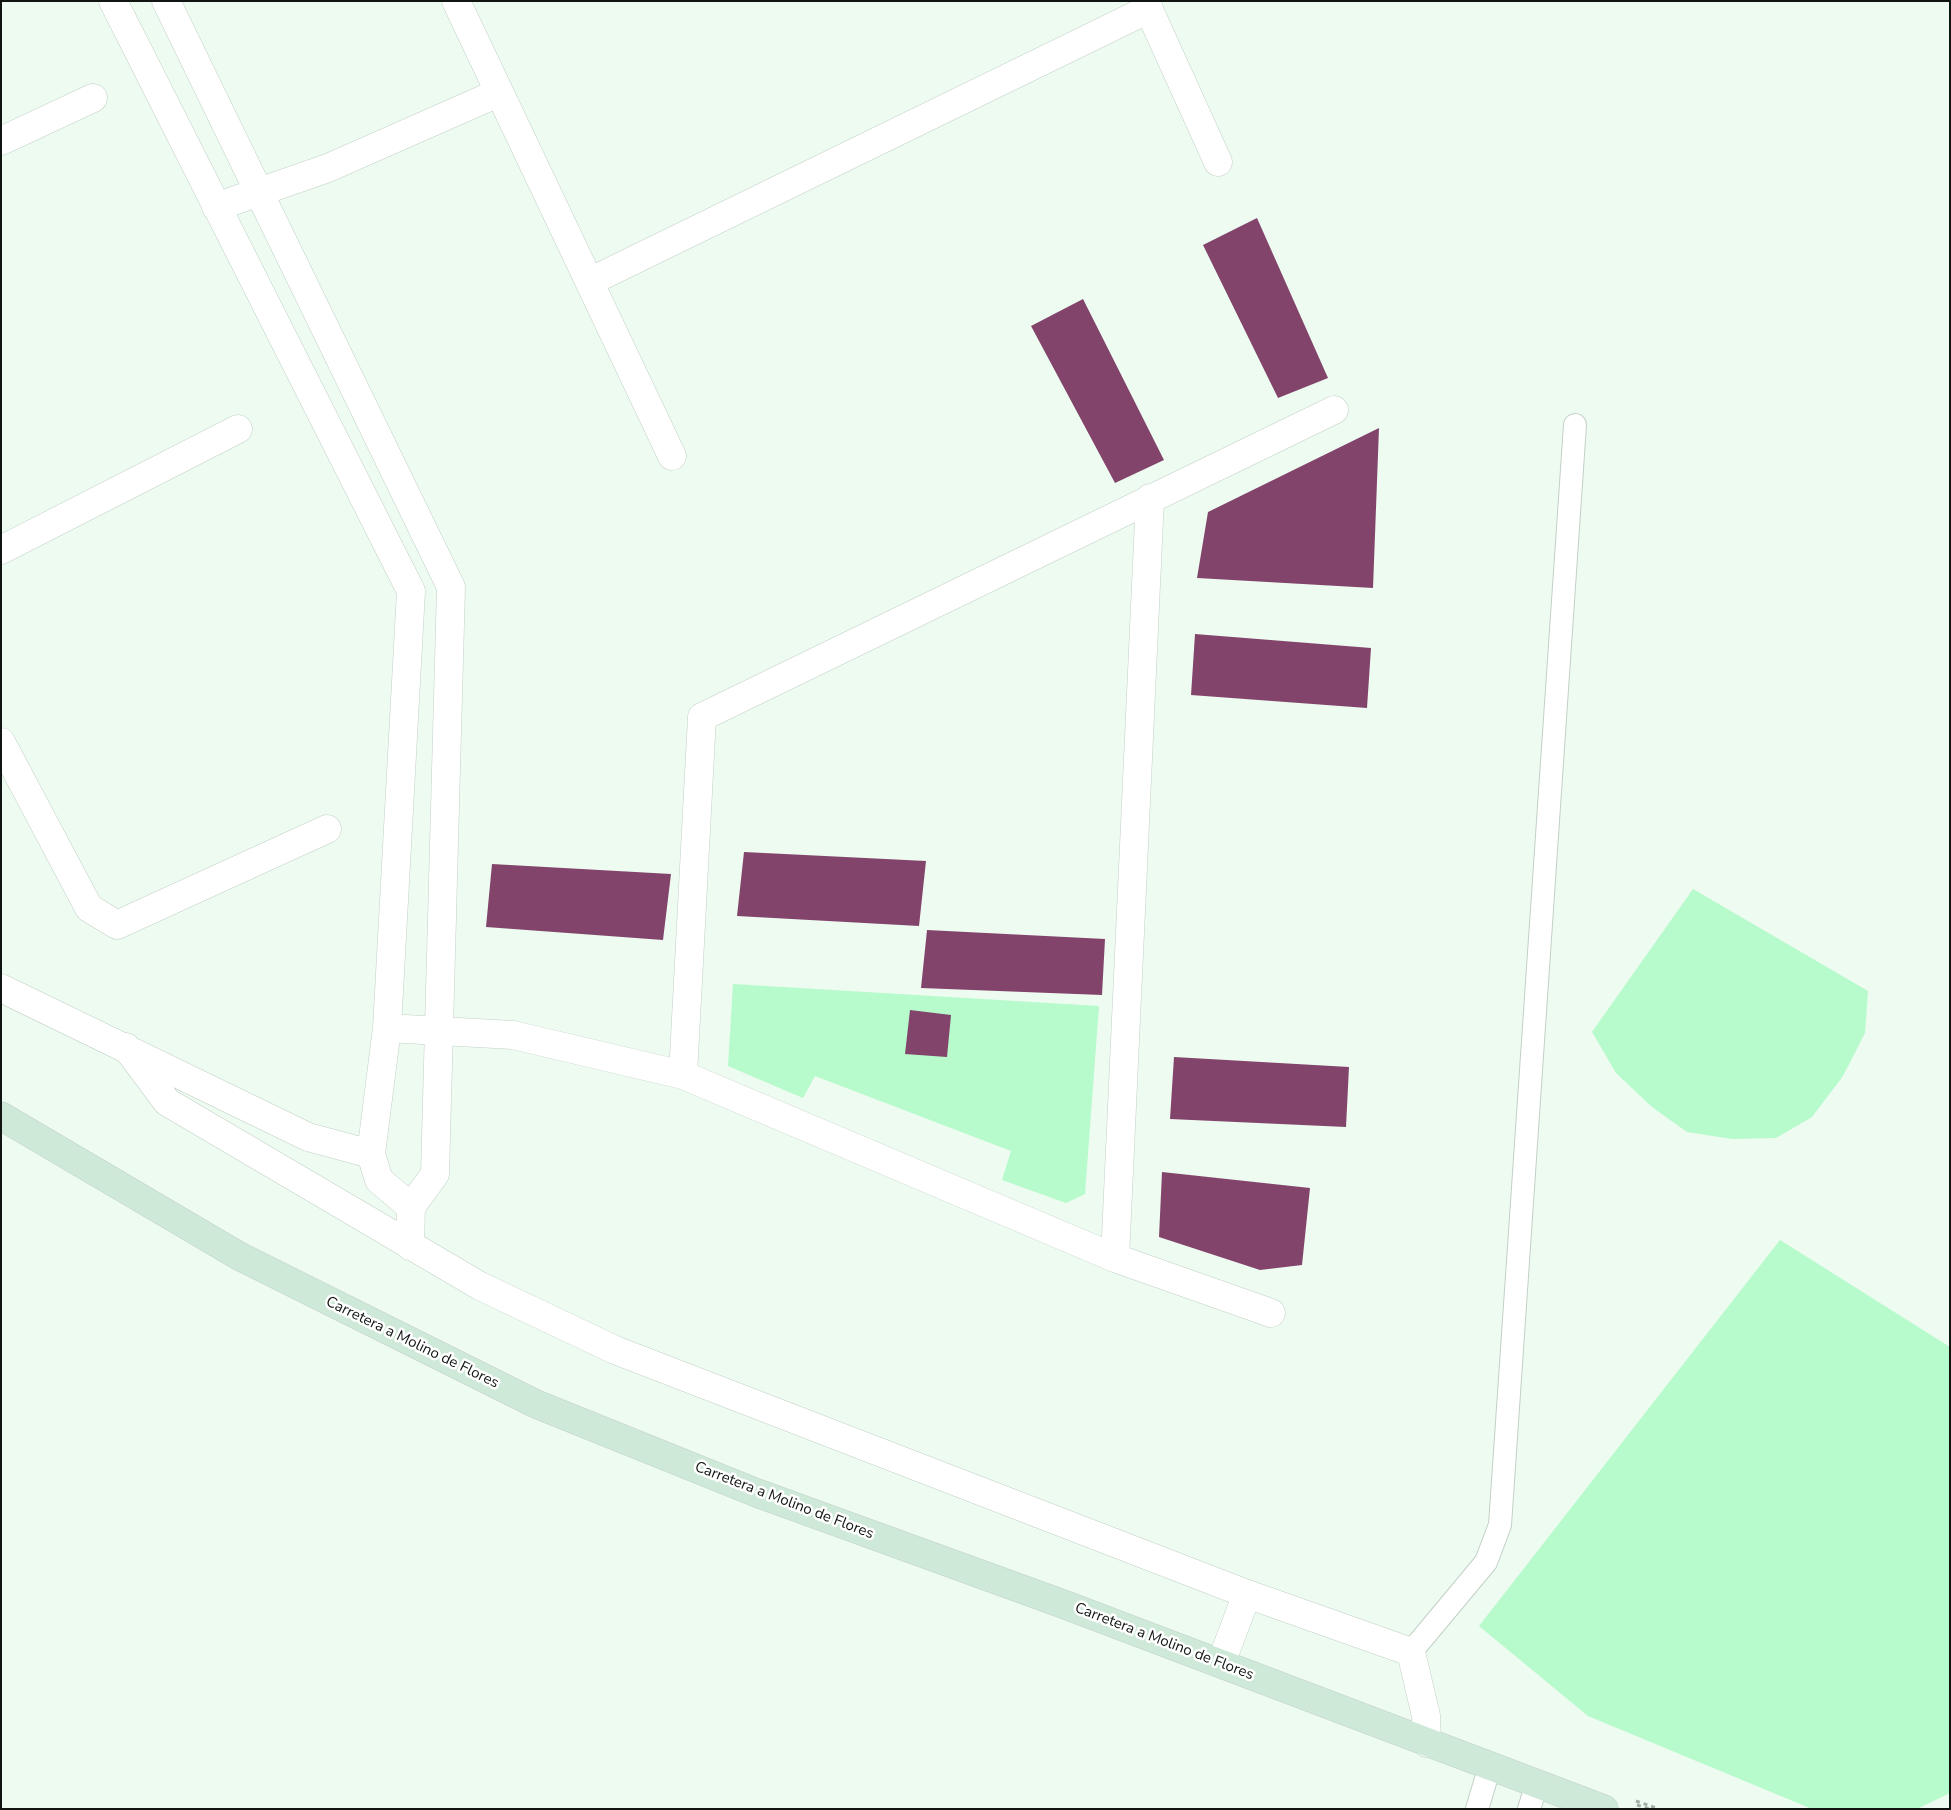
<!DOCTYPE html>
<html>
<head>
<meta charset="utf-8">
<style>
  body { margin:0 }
  #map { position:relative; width:1951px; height:1810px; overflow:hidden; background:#edfbf1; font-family:"Nunito Sans",sans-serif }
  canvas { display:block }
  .frame { position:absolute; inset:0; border:2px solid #101512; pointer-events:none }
</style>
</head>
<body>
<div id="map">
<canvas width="1951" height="1810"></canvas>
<div class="frame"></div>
</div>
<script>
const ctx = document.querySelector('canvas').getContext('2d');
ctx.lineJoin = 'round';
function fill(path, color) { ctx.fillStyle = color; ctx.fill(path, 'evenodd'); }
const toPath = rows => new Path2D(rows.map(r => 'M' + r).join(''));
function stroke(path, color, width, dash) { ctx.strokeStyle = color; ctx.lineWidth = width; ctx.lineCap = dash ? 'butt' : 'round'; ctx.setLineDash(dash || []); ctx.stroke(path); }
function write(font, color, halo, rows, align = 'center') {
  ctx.font = font + ' "Nunito Sans",sans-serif'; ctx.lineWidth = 5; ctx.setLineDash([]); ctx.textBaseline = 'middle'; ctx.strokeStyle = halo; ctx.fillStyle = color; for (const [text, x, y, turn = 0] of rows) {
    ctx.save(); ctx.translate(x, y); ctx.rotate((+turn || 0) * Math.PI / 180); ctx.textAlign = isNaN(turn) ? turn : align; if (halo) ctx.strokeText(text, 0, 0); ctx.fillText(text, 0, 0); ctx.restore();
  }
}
const green = toPath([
  [1693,889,1868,991,1865,1033,1843,1076,1812,1117,1776,1138,1732,1139,1687,1132,1652,1107,1616,1073,1592,1032],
  [733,984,1099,1006,1085,1194,1066,1203,1002,1180,1011,1151,815,1076,803,1098,728,1066],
  [1780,1240,1950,1347,1950,1793,1917,1809,1812,1809,1588,1716,1479,1626]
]);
const building = toPath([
  [1257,218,1328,378,1278,398,1203,245],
  [1083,299,1164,460,1115,483,1031,326],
  [1379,428,1373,588,1197,578,1208,512],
  [1195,634,1371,648,1367,708,1191,695],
  [744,852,926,861,919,926,737,916],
  [492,864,671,874,663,940,486,927],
  [927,930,1105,939,1102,995,921,988],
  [910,1010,951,1015,947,1057,905,1054],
  [1174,1057,1349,1067,1346,1127,1170,1119],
  [1162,1172,1310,1188,1302,1265,1260,1270,1159,1237]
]);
const path = toPath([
  [1636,1801,1659,1809],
  [1637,1805,1650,1809]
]);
const lane = toPath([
  [1411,1652,1486,1562,1500,1525,1575,425],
  [1477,1809,1490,1766],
  [1529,1809,1537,1784]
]);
const street = toPath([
  [113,1,411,591,387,1028,371,1154,379,1180,411,1207],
  [166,1,451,587,435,1174,411,1207,410,1246],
  [456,1,672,456],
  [1145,1,1218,162],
  [1,141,93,98],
  [216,207,328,168,498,93],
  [591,281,1149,9],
  [1,550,238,429],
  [1,742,89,908,117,925,327,829],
  [1,988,308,1137,371,1154],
  [387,1028,513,1035,683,1075,1115,1258,1271,1313],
  [126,1047,167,1102,480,1286,615,1350,1247,1594,1411,1652,1426,1716,1427,1743],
  [683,1075,702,717,1334,410],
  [1115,1258,1150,498],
  [1221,1663,1247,1594]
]);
const secondary = toPath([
  [1,1116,239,1256,536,1404,757,1493,1063,1604,1604,1809]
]);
const streetNames = [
  ["Carretera a Molino de Flores",412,1343,26],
  ["Carretera a Molino de Flores",784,1501,21],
  ["Carretera a Molino de Flores",1164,1642,21]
];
fill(green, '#b7facb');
fill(building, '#83446b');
stroke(lane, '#c3d0c6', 24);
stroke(street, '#c3d0c6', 29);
stroke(secondary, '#c3d0c6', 29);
stroke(path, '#a2ada5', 3, [4, 4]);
stroke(lane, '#fff', 22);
stroke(street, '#fff', 28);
stroke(secondary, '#cee9d8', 28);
write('15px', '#101512', '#fff', streetNames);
</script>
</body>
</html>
